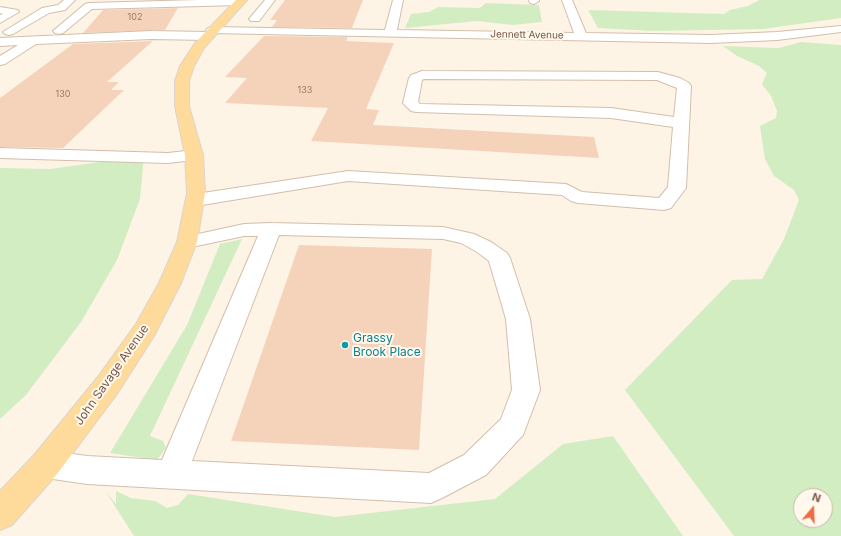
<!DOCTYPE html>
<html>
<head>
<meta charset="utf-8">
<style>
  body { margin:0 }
  #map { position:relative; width:841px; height:536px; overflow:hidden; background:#fef4e5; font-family:Inter,sans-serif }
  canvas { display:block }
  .north { position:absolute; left:793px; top:488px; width:40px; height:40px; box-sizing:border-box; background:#fff8ed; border:1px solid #c9b9ab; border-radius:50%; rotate:19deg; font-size:11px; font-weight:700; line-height:16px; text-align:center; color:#795a48 }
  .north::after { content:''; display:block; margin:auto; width:14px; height:18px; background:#f06b42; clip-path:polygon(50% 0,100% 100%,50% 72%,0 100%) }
</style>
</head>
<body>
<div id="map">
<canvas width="841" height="536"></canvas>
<div class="north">N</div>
</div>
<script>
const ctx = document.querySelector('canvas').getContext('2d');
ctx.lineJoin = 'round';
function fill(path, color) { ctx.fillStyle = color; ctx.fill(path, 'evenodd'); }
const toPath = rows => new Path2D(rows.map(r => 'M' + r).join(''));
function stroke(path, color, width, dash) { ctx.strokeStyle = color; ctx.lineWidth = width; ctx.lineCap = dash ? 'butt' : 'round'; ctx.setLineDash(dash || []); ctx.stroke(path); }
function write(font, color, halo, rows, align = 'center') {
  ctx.font = font + ' Inter,sans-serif'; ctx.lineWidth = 4; ctx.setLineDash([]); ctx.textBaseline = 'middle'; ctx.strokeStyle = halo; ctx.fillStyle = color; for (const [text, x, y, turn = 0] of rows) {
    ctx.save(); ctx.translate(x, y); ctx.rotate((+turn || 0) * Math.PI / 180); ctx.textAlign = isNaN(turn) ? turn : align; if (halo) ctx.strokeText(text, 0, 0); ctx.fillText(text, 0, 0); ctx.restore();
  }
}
const green = toPath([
  [759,0,841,0,841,18,763,29,652,31,598,28,588,10,724,14,730,10,748,6],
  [486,3,539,5,542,22,513,25,477,21,405,28,411,14,429,12,438,7,480,8],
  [801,42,841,45,841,536,734,536,625,390,732,280,762,279,784,239,799,200,794,190,774,176,765,159,760,126,776,118,777,111,771,96,762,84,767,73,759,66,737,56,723,46,779,48],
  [801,496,825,496,825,520,801,520],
  [144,156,140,199,117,260,81,322,26,395,0,419,0,168,50,169],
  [242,239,150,436,163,441,166,448,157,460,110,453,187,325,220,244],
  [613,436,683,536,134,536,106,492,116,504,116,491,131,498,155,501,167,508,178,505,188,494,335,517,495,499,563,444]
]);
const building = toPath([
  [285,0,363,0,352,28,272,27,277,20,270,20],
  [178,8,165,30,83,33,103,10],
  [264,36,348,37,346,41,394,43,366,109,379,110,373,125,594,137,599,158,311,141,328,108,225,103,247,78,225,77],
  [153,41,107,82,119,82,111,90,124,90,63,148,0,147,0,98,73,44],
  [299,245,432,249,419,450,231,441]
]);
const minor = toPath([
  [64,0,75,0,65,10,49,13,13,34,9,35,5,34,3,32,42,8,58,5,64,0],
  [198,0,244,0,245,2,240,5,92,9,63,33,59,34,55,33,53,31,85,4,89,3,198,0],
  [265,0,275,0,259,21,251,21,249,19,265,0],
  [393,0,403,0,397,30,574,33,562,0,572,0,586,33,711,35,777,32,841,26,841,32,777,40,711,43,212,33,208,32,206,30,208,28,212,27,385,30,393,0],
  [529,0,539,0,539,1,534,4,530,3,529,0],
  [0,7,18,10,19,12,0,23,0,15,3,14,0,13,0,7],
  [151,31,207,32,211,34,213,36,211,38,207,40,151,39,36,44,5,64,0,65,0,56,18,45,0,46,0,38,151,31],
  [422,71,658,72,680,78,689,83,691,86,686,188,671,208,664,210,578,203,571,201,562,195,348,181,196,206,189,204,186,200,189,196,196,194,348,171,566,184,582,192,659,198,668,187,673,127,611,118,416,112,411,111,403,103,409,78,411,75,422,71],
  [424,79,657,80,677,88,674,117,611,108,420,104,418,102,422,80,424,79],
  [0,148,168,153,194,150,200,151,203,155,200,159,194,160,168,163,0,158,0,148],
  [271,223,443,227,474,234,491,242,507,253,510,258,530,319,540,390,523,435,486,475,442,498,431,503,87,484,46,478,35,474,31,464,35,454,46,450,87,456,162,460,258,236,244,236,187,248,180,246,177,242,180,238,244,224,271,223],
  [279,235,443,239,461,243,477,252,489,261,506,319,512,390,501,419,464,455,429,473,192,461,279,235]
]);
const major = toPath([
  [236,0,247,0,204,48,194,66,189,81,189,106,203,155,205,193,197,242,181,283,154,336,117,394,57,474,12,525,0,530,0,491,35,454,97,378,136,324,159,283,177,242,187,193,185,155,175,106,175,81,180,66,195,43,236,0]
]);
const markers = [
  [345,345,4,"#0f9aa8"]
];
const farNumbernames = [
  ["102",135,17],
  ["133",305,90],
  ["130",63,94]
];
const farStreetnames = [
  ["Jennett Avenue",527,35,1]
];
const cultureNames = [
  ["Grassy",353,338],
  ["Brook Place",353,352]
];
const streetNames = [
  ["John Savage Avenue",112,375,-55]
];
fill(green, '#d3edc2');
fill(building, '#f5d3ba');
stroke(minor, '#d3beac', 2);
stroke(major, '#dcd4cf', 2);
fill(minor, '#fff');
fill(major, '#ffdb9b');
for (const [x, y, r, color] of markers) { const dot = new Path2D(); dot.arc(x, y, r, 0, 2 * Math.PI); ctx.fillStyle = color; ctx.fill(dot); stroke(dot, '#fff8ed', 1.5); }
write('9px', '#987864', null, farNumbernames);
write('10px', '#795a48', '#fff8ed', farStreetnames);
write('12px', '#0d838f', '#fff8ed', cultureNames, 'left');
write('12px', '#795a48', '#fff8ed', streetNames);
</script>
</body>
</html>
